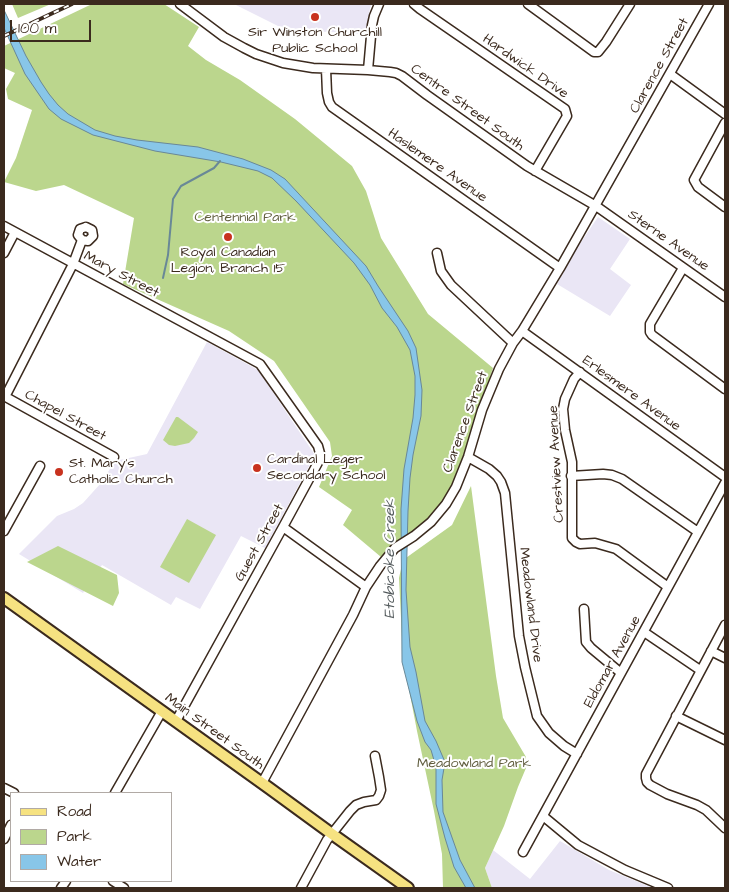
<!DOCTYPE html>
<html>
<head>
<meta charset="utf-8">
<style>
  body { margin:0 }
  #map { position:relative; width:729px; height:892px; overflow:hidden; background:#fff; font-family:"Architects Daughter",sans-serif }
  canvas { display:block }
  .frame { position:absolute; inset:0; border:5px solid #3b2a1e; pointer-events:none }
  .legend { position:absolute; left:10px; top:792px; width:162px; height:90px; box-sizing:border-box; background:#fff; border:1px solid #b1aaa5; margin:0; padding:6px 9px; list-style:none; font-size:15px; color:#3b2a1e }
  .legend li { display:flex; align-items:center; gap:10px; height:25px }
  .legend b { width:25px; border:1px solid #b1aaa5 }
  .scale { position:absolute; left:10px; top:20px; width:81px; height:22px; box-sizing:border-box; border:2px solid #3b2a1e; border-top:0; padding-left:6px; font-size:15px; line-height:18px; white-space:nowrap; color:#3b2a1e; -webkit-text-stroke:4px #fff; paint-order:stroke }
</style>
</head>
<body>
<div id="map">
<canvas width="729" height="892"></canvas>
<div class="frame"></div>
<ul class="legend">
<li><b style="height:6px;background:#f6e281"></b>Road</li>
<li><b style="height:14px;background:#bbd68d"></b>Park</li>
<li><b style="height:14px;background:#88c6e8"></b>Water</li>
</ul>
<div class="scale">100 m</div>
</div>
<script>
const ctx = document.querySelector('canvas').getContext('2d');
ctx.lineJoin = 'round';
function fill(path, color) { ctx.fillStyle = color; ctx.fill(path, 'evenodd'); }
const toPath = rows => new Path2D(rows.map(r => 'M' + r).join(''));
function stroke(path, color, width, dash) { ctx.strokeStyle = color; ctx.lineWidth = width; ctx.lineCap = dash ? 'butt' : 'round'; ctx.setLineDash(dash || []); ctx.stroke(path); }
function write(font, color, halo, rows, align = 'center') {
  ctx.font = font + ' "Architects Daughter",sans-serif'; ctx.lineWidth = 4; ctx.setLineDash([]); ctx.textBaseline = 'middle'; ctx.strokeStyle = halo; ctx.fillStyle = color; for (const [text, x, y, turn = 0] of rows) {
    ctx.save(); ctx.translate(x, y); ctx.rotate((+turn || 0) * Math.PI / 180); ctx.textAlign = isNaN(turn) ? turn : align; if (halo) ctx.strokeText(text, 0, 0); ctx.fillText(text, 0, 0); ctx.restore();
  }
}
const built = toPath([
  [234,4,372,4,370,8,366,34,311,31,278,26],
  [598,217,630,239,610,269,631,285,610,316,557,284,577,248],
  [207,342,258,370,315,455,265,548,241,536,200,609,176,597,171,605,102,565,83,593,19,554,57,516,74,509,83,503,101,483,115,461,147,454],
  [560,841,609,870,653,888,492,888,485,868,493,850,530,879]
]);
const green = toPath([
  [12,4,51,4,18,18],
  [92,4,164,4,199,27,188,46,206,60,240,80,295,119,352,166,366,191,381,238,428,314,493,368,462,463,441,508,422,528,397,544,381,557,343,525,352,510,319,487,332,456,330,442,274,361,229,331,123,284,134,218,64,185,36,191,4,182,16,158,32,110,8,99,6,89,15,73,4,68,4,46],
  [176,417,178,417,198,432,194,438,189,443,175,446,169,445,163,440],
  [471,486,496,676,503,718,526,757,526,768,518,787,504,826,485,868,492,888,443,888,442,854,434,811,417,731,403,658,399,578,403,560,452,525],
  [187,519,216,535,189,583,160,567],
  [58,546,117,575,119,593,113,606,27,562]
]);
const water = toPath([
  [4,10,26,56,41,82,49,94,58,105,68,114,95,130,115,136,137,140,198,147,243,159,271,170,285,179,366,266,378,286,408,331,416,348,422,390,421,416,413,455,410,478,408,511,406,590,410,647,416,672,425,721,436,741,445,762,442,780,443,812,460,860,475,888,466,888,454,867,445,838,436,804,436,767,431,750,425,742,417,721,402,662,401,509,404,469,413,418,415,395,415,376,410,350,397,327,382,308,370,285,354,263,296,201,272,178,258,171,221,162,155,151,93,135,61,119,49,109,25,74,4,28,4,10]
]);
const stream = toPath([
  [163,278,168,255,173,199,181,186,214,168,220,161]
]);
const minor = toPath([
  [180,4,224,37,244,48,256,54,283,63,313,68,368,70,390,72,396,73,402,76,427,95,527,166,596,206,725,297],
  [414,4,420,9,565,109,567,116,535,171],
  [528,4,594,52,598,52,606,42,630,4],
  [326,69,327,93,329,102,332,107,560,268],
  [368,70,372,25,374,16,379,4],
  [670,74,725,114],
  [725,123,694,180,698,187,725,207],
  [4,226,260,364,318,446,321,457,283,527,176,721],
  [86,227,92,230,93,236,88,241,82,240,78,235,80,229,86,227],
  [4,253,15,232],
  [437,253,441,271,451,285,513,343],
  [683,268,650,324,650,332,652,335,725,389],
  [522,331,725,477],
  [580,372,574,379,565,399,563,409,565,430,572,462,572,538,576,542,580,544,595,543,616,549,668,587],
  [4,396,114,457],
  [5,397,73,264,82,240],
  [468,457,489,469,497,476,501,482,505,493,519,636,525,667,537,716,549,733,564,746,577,754],
  [571,476,603,474,612,475,622,479,698,532],
  [283,527,366,587],
  [4,531,40,466],
  [584,609,586,642,591,648,621,673],
  [725,625,646,774,646,778,647,782,650,785,667,794,697,805,706,810,725,828],
  [644,632,700,670],
  [711,651,725,658],
  [676,716,725,740],
  [262,783,353,615,366,587,380,566,395,548,414,536,431,522,446,504,456,487,468,457,482,410,499,369,513,343,522,331,560,268,709,4],
  [4,788,14,793],
  [115,793,162,711],
  [543,816,578,845,625,870,668,888],
  [4,839,11,825],
  [523,852,725,483],
  [113,881,124,888],
  [61,888,66,881],
  [301,888,327,840,350,811,356,805,364,802,376,800,379,796,381,790,379,777,375,756]
]);
const major = toPath([
  [4,598,269,788,332,834,408,888]
]);
const rail = toPath([
  [4,36,72,4]
]);
const markers = [
  [315,17,5,"#c8321e"],
  [228,237,5,"#c8321e"],
  [257,468,5,"#c8321e"],
  [59,472,5,"#c8321e"]
];
const poiNames = [
  ["Sir Winston Churchill",315,33],
  ["Public School",315,49],
  ["Royal Canadian",228,253],
  ["Legion, Branch 15",228,269],
  ["Cardinal Leger",267,460,"left"],
  ["Secondary School",267,476,"left"],
  ["St. Mary's",69,464,"left"],
  ["Catholic Church",69,480,"left"]
];
const streetNames = [
  ["Clarence Street",660,66,-61],
  ["Hardwick Drive",525,67,35],
  ["Centre Street South",467,108,36],
  ["Haslemere Avenue",437,166,35],
  ["Sterne Avenue",668,241,35],
  ["Mary Street",121,275,28],
  ["Erlesmere Avenue",631,394,36],
  ["Chapel Street",65,416,29],
  ["Clarence Street",466,422,-70],
  ["Crestview Avenue",557,464,-93],
  ["Guest Street",260,543,-61],
  ["Meadowland Drive",530,605,83],
  ["Eldomar Avenue",613,662,-61],
  ["Main Street South",214,732,36]
];
const parkNames = [
  ["Centennial Park",245,218],
  ["Meadowland Park",474,764]
];
const waterNames = [
  ["Etobicoke Creek",391,559,-90]
];
fill(built, '#eae6f5');
fill(green, '#bbd68d');
fill(water, '#88c6e8');
stroke(water, '#698897', 1);
stroke(stream, '#698897', 2);
stroke(minor, '#3b2a1e', 11);
stroke(major, '#3b2a1e', 14);
stroke(minor, '#fff', 8);
stroke(major, '#f6e281', 10);
stroke(rail, '#3b2a1e', 4);
stroke(rail, '#fff', 2, [5.5]);
for (const [x, y, r, color] of markers) { const dot = new Path2D(); dot.arc(x, y, r, 0, 2 * Math.PI); ctx.fillStyle = color; ctx.fill(dot); stroke(dot, '#fff', 2); }
write('14px', '#3b2a1e', '#fff', poiNames);
write('14px', '#3b2a1e', '#fff', streetNames);
write('14px', '#615e3f', '#fff', parkNames);
write('italic 15px', '#52595b', '#fff', waterNames);
</script>
</body>
</html>
